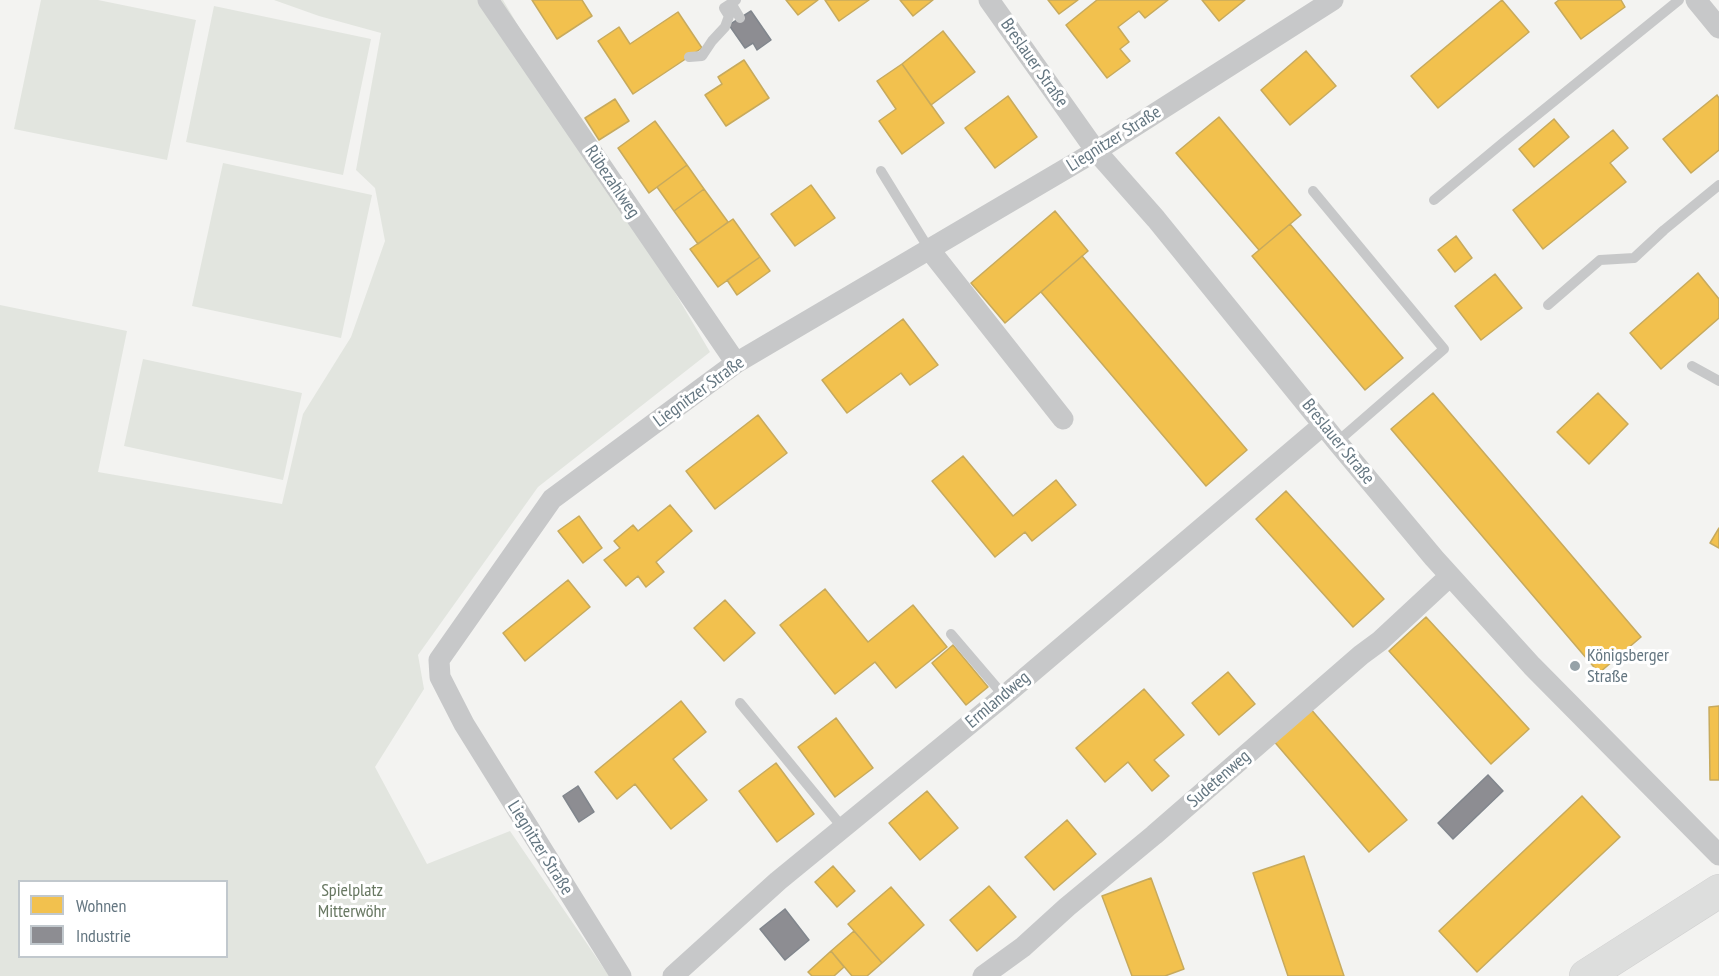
<!DOCTYPE html>
<html>
<head>
<meta charset="utf-8">
<style>
  body { margin:0 }
  #map { position:relative; width:1719px; height:976px; overflow:hidden; background:#f3f3f1; font-family:"PT Sans Narrow",sans-serif }
  canvas { display:block }
  .legend { position:absolute; left:18px; top:880px; width:210px; height:78px; box-sizing:border-box; background:#fff; border:2px solid #c1c8cd; margin:0; padding:8px 10px; list-style:none; font-size:18px; color:#647681 }
  .legend li { display:flex; align-items:center; gap:12px; height:30px }
  .legend b { width:30px; border:2px solid #c1c8cd }
</style>
</head>
<body>
<div id="map">
<canvas width="1719" height="976"></canvas>
<ul class="legend">
<li><b style="height:16px;background:#f2c14e"></b>Wohnen</li>
<li><b style="height:16px;background:#8d8d92"></b>Industrie</li>
</ul>
</div>
<script>
const ctx = document.querySelector('canvas').getContext('2d');
ctx.lineJoin = 'round';
function fill(path, color) { ctx.fillStyle = color; ctx.fill(path, 'evenodd'); }
const toPath = rows => new Path2D(rows.map(r => 'M' + r).join(''));
function stroke(path, color, width, dash) { ctx.strokeStyle = color; ctx.lineWidth = width; ctx.lineCap = dash ? 'butt' : 'round'; ctx.setLineDash(dash || []); ctx.stroke(path); }
function write(font, color, halo, rows, align = 'center') {
  ctx.font = font + ' "PT Sans Narrow",sans-serif'; ctx.lineWidth = 6; ctx.setLineDash([]); ctx.textBaseline = 'middle'; ctx.strokeStyle = halo; ctx.fillStyle = color; for (const [text, x, y, turn = 0] of rows) {
    ctx.save(); ctx.translate(x, y); ctx.rotate((+turn || 0) * Math.PI / 180); ctx.textAlign = isNaN(turn) ? turn : align; if (halo) ctx.strokeText(text, 0, 0); ctx.fillText(text, 0, 0); ctx.restore();
  }
}
const green = toPath([
  [41,0,98,0,196,20,167,160,14,129],
  [274,0,503,0,710,352,538,487,418,655,424,689,375,767,427,864,510,831,609,976,0,976,0,305,127,331,98,472,282,504,303,414,351,337,385,241,375,188,356,170,381,33,319,16],
  [20,882,226,882,226,956,20,956],
  [214,6,371,39,343,175,186,142],
  [223,163,372,195,341,338,192,306],
  [143,359,302,393,283,480,124,446]
]);
const homes = toPath([
  [532,0,582,0,592,16,557,39,532,0],
  [786,0,818,0,798,15,786,0],
  [825,0,869,0,839,21,825,0],
  [900,0,933,0,913,16,900,0],
  [1048,0,1078,0,1059,14,1048,0],
  [1097,0,1168,0,1145,18,1139,11,1118,27,1129,42,1120,49,1130,61,1107,78,1066,25,1097,0],
  [1202,0,1245,0,1219,21,1202,0],
  [1502,0,1529,32,1438,108,1411,76,1502,0],
  [1559,0,1621,0,1625,7,1581,39,1555,3,1559,0],
  [678,12,702,48,633,94,598,41,619,27,630,44,678,12],
  [943,31,975,72,931,105,902,64,943,31],
  [1306,51,1336,86,1290,125,1261,90,1306,51],
  [744,60,769,98,726,126,705,95,722,84,718,77,744,60],
  [902,64,944,123,902,154,879,121,896,109,877,81,902,64],
  [1717,95,1719,98,1719,150,1691,173,1663,139,1717,95],
  [1008,96,1037,137,995,168,965,128,1008,96],
  [615,99,629,121,599,140,585,118,615,99],
  [1219,117,1301,215,1259,250,1176,153,1219,117],
  [1554,119,1569,137,1534,167,1519,149,1554,119],
  [655,121,687,165,649,193,618,148,655,121],
  [1613,130,1628,148,1610,163,1626,182,1543,249,1513,210,1613,130],
  [687,165,704,189,674,211,657,187,687,165],
  [811,185,835,218,795,246,771,214,811,185],
  [704,189,728,222,698,244,674,211,704,189],
  [1055,211,1088,251,1005,323,971,283,1055,211],
  [733,219,760,257,718,287,690,249,733,219],
  [1290,224,1403,358,1365,390,1252,256,1290,224],
  [1456,236,1472,258,1455,272,1438,250,1456,236],
  [1082,256,1247,450,1206,486,1041,292,1082,256],
  [760,257,770,271,737,295,727,280,760,257],
  [1698,273,1719,299,1719,318,1661,369,1630,333,1698,273],
  [1495,274,1522,308,1481,340,1455,306,1495,274],
  [903,319,938,365,910,385,901,373,847,413,822,380,903,319],
  [1433,393,1641,637,1599,673,1391,429,1433,393],
  [1598,393,1628,424,1589,464,1557,432,1598,393],
  [758,415,787,453,715,509,686,471,758,415],
  [963,456,1013,516,1056,480,1076,505,1032,541,1025,532,995,557,932,481,963,456],
  [1286,491,1384,599,1353,627,1256,519,1286,491],
  [670,505,692,531,656,562,664,572,646,587,638,576,626,586,604,560,620,548,614,541,633,525,638,531,670,505],
  [579,516,602,548,583,563,558,531,579,516],
  [1719,528,1719,548,1710,543,1719,528],
  [568,580,590,607,525,661,503,633,568,580],
  [825,589,868,642,913,605,947,647,896,688,875,662,835,694,780,625,825,589],
  [725,600,755,633,724,661,694,628,725,600],
  [1426,617,1529,729,1491,764,1389,651,1426,617],
  [953,645,988,687,966,705,932,663,953,645],
  [1228,672,1255,704,1219,735,1192,703,1228,672],
  [1144,689,1184,735,1154,760,1169,776,1152,791,1128,762,1105,782,1076,748,1144,689],
  [681,701,706,732,673,759,707,800,671,829,635,784,617,799,595,772,681,701],
  [1719,706,1719,780,1710,780,1709,707,1719,706],
  [1309,707,1407,820,1369,852,1272,739,1309,707],
  [836,718,873,768,835,797,798,747,836,718],
  [776,763,814,814,777,842,739,791,776,763],
  [927,791,958,828,920,860,889,823,927,791],
  [1582,796,1620,837,1477,972,1439,931,1582,796],
  [1067,820,1096,854,1054,890,1025,857,1067,820],
  [1304,856,1344,976,1288,976,1253,873,1304,856],
  [833,866,855,891,837,907,815,882,833,866],
  [1151,878,1184,969,1165,976,1132,976,1102,896,1151,878],
  [989,886,1016,917,977,951,950,920,989,886],
  [891,887,924,925,882,963,848,924,891,887],
  [854,931,882,963,867,976,852,976,831,951,854,931],
  [831,951,844,967,834,976,812,976,808,972,831,951]
]);
const industry = toPath([
  [751,11,771,40,757,50,753,43,745,48,729,25,751,11],
  [1488,775,1503,791,1453,839,1438,823,1488,775],
  [578,786,594,812,579,822,563,796,578,786],
  [785,909,809,940,785,960,760,929,785,909]
]);
const lane = toPath([
  [731,3,740,18],
  [689,57,702,56,712,41,725,27,729,16,724,8,736,0],
  [881,171,929,249],
  [1313,191,1444,349,1337,442],
  [1434,200,1505,141,1679,0],
  [1548,305,1600,260,1634,258,1664,230,1719,185],
  [1692,366,1719,381],
  [951,634,1004,696],
  [740,703,843,828]
]);
const street = toPath([
  [488,0,736,363],
  [989,0,1096,151,1156,219,1337,442,1434,558,1532,666,1719,855],
  [1696,0,1719,28],
  [929,249,1063,419],
  [621,976,464,724,440,677,439,660,552,499,736,363,1096,151,1333,0],
  [673,976,778,881,1004,696,1323,425],
  [983,976,1023,947,1067,907,1154,835,1361,655,1380,641,1450,576]
]);
const primary = toPath([
  [1586,976,1719,891]
]);
const markers = [
  [1575,666,6,"#96a2a8"]
];
const streetNames = [
  ["Breslauer Straße",1034,63,55],
  ["Liegnitzer Straße",1114,139,-32],
  ["Rübezahlweg",612,182,56],
  ["Liegnitzer Straße",699,392,-36],
  ["Breslauer Straße",1338,442,51],
  ["Ermlandweg",998,700,-40],
  ["Sudetenweg",1219,779,-41],
  ["Liegnitzer Straße",540,848,58]
];
const poiNames = [
  ["Königsberger",1587,656],
  ["Straße",1587,677]
];
const parkNames = [
  ["Spielplatz",352,891],
  ["Mitterwöhr",352,912]
];
fill(green, '#e2e5df');
fill(homes, '#f2c14e');
stroke(homes, '#c7aa5d', 1.5);
fill(industry, '#8d8d92');
stroke(industry, '#81868d', 1.5);
stroke(primary, '#d0d0d0', 34);
stroke(lane, '#c7c8c9', 10);
stroke(street, '#c7c8c9', 21);
stroke(primary, '#dddedd', 33);
for (const [x, y, r, color] of markers) { const dot = new Path2D(); dot.arc(x, y, r, 0, 2 * Math.PI); ctx.fillStyle = color; ctx.fill(dot); stroke(dot, '#fff', 2); }
write('18px', '#647681', '#fff', streetNames);
write('18px', '#647681', '#fff', poiNames, 'left');
write('18px', '#687862', '#fff', parkNames);
</script>
</body>
</html>
